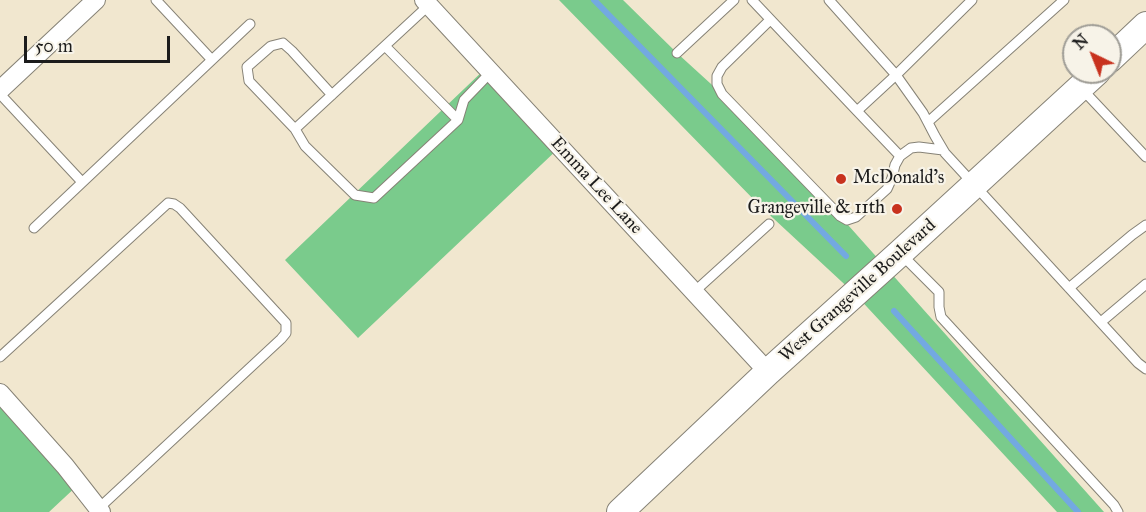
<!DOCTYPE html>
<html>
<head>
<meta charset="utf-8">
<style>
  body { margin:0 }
  #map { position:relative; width:1146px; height:512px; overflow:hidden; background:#f1e7cf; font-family:"IM FELL Great Primer",serif }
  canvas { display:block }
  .north { position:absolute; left:1062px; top:24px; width:60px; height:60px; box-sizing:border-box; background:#f7f3e8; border:2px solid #9f9d96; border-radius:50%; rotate:317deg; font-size:16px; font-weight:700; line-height:24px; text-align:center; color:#1c1c1c }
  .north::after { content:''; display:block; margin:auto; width:21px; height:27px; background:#c8321e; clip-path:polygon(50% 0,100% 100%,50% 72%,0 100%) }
  .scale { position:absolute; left:24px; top:36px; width:146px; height:27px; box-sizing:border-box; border:3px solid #1c1c1c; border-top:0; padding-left:8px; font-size:18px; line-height:21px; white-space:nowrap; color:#1c1c1c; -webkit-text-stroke:4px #f7f3e8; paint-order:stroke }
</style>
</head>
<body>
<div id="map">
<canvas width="1146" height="512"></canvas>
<div class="north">N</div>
<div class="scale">50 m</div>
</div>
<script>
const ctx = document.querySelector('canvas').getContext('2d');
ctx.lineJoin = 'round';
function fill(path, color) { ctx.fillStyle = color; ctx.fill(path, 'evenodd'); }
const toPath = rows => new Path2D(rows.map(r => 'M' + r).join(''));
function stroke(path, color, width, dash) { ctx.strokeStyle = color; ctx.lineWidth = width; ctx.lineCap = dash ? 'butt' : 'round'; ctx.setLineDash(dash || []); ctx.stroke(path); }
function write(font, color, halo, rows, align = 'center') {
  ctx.font = font + ' "IM FELL Great Primer",serif'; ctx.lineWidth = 4.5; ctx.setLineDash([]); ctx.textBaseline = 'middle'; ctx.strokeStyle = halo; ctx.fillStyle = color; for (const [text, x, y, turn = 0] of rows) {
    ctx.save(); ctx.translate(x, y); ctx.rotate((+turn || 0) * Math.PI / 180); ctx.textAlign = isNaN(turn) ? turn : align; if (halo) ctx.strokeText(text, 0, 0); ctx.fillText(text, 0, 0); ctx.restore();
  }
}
const green = toPath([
  [559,0,623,0,677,53,722,94,840,216,1104,512,1057,512,855,294,760,206],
  [487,67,560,147,358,338,285,260],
  [0,393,79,484,49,512,0,512]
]);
const stream = toPath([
  [594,0,846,256],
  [894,311,1078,512]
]);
const lane = toPath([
  [156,0,212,60],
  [752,0,857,111,896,75,972,0],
  [829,0,896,75,923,113,935,136,945,153,1138,363,1146,369],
  [429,5,295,129,305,146,355,195,374,198,458,120,464,100,491,72],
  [770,20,722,67,717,76,717,84,722,94,840,216,847,220,856,217,887,189,892,178,895,165,900,156,911,148,919,147,943,150],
  [385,46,458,120],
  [677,53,734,0],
  [1082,89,1146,157],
  [0,94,82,182],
  [857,111,900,156],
  [928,122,1064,0],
  [295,129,249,81,247,67,271,46,283,43,292,51,332,95],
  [34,228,250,24],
  [902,255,939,292,939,307,941,317,1114,505,1118,512],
  [1069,288,1132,235,1146,225],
  [694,292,769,224],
  [1101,322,1146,284],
  [0,357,168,203,174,204,180,208,286,323,286,333,281,339,98,509]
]);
const street = toPath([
  [424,0,768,372],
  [0,90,96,0],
  [0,393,65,466,101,512]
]);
const secondary = toPath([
  [1110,59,1146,25],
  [620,512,768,372,900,253,1097,72]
]);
const markers = [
  [841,179,6,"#c8321e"],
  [897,209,6,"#c8321e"]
];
const poiNames = [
  ["McDonald's",853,179],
  ["Grangeville & 11th",885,209,"right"]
];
const streetNames = [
  ["Emma Lee Lane",596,186,47],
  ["West Grangeville Boulevard",858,291,-42]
];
fill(green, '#7acb8c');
stroke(stream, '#73a9e1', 6);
stroke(lane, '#868276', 11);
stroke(street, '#868276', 20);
stroke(secondary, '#868276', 28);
stroke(lane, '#fff', 9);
stroke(street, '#fff', 18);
stroke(secondary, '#fff', 26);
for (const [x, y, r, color] of markers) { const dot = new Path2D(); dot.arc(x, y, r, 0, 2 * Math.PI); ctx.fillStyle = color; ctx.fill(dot); stroke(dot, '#f7f3e8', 2); }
write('18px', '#1c1c1c', '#f7f3e8', poiNames, 'left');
write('18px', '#1c1c1c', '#f7f3e8', streetNames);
</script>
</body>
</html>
